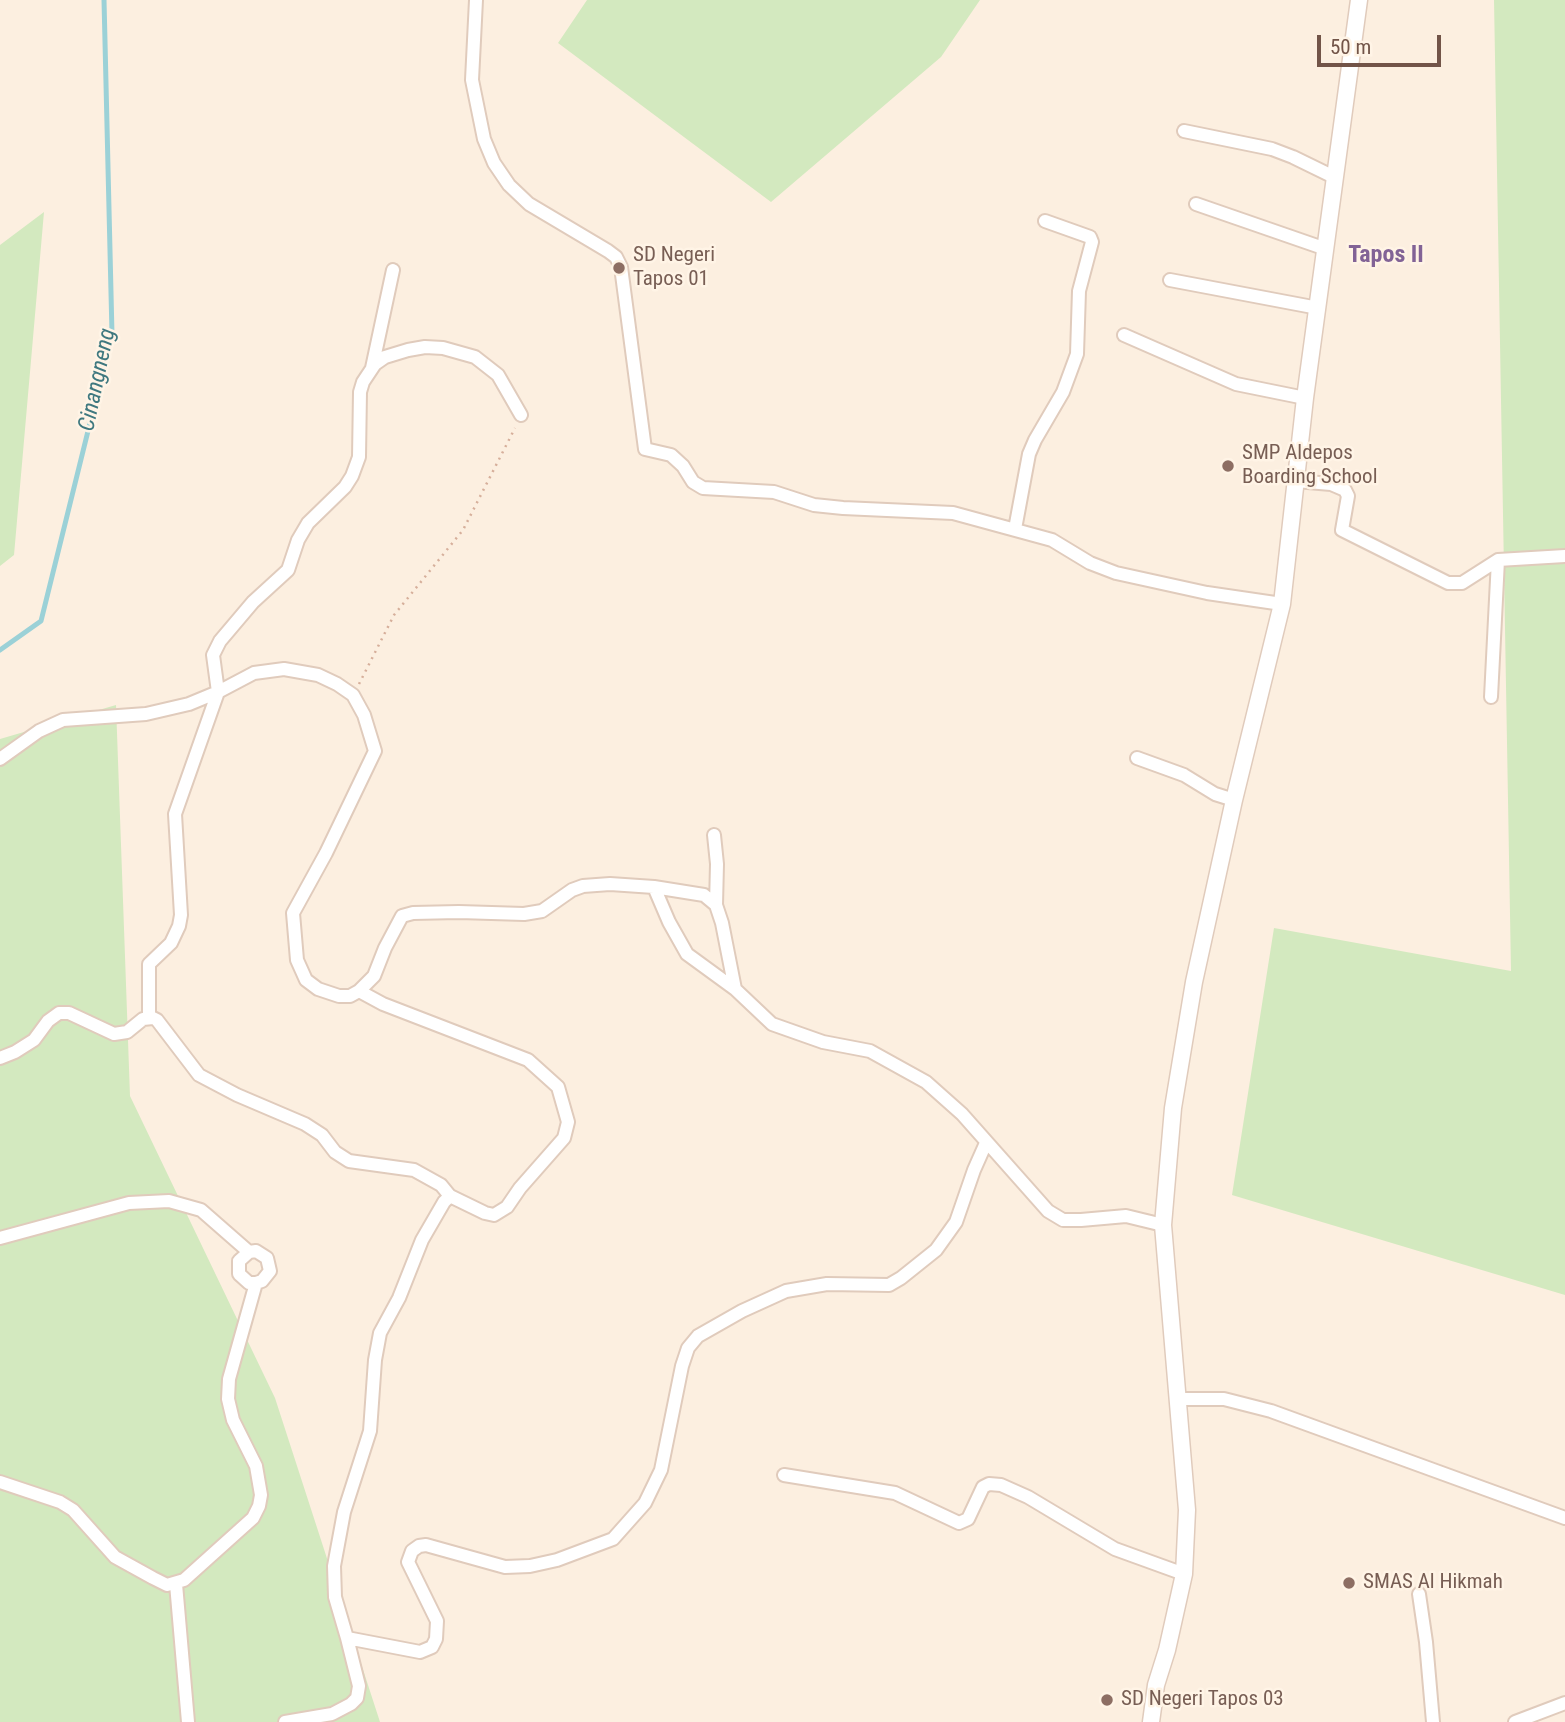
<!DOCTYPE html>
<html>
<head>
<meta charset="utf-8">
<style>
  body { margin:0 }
  #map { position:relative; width:1565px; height:1722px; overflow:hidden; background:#fcefe0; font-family:"Roboto Condensed",sans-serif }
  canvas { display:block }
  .scale { position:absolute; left:1317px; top:35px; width:124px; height:32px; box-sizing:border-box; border:4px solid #725448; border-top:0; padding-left:9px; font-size:21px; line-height:24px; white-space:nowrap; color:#725448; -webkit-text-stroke:5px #fff4e6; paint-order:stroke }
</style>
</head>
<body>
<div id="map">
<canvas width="1565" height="1722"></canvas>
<div class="scale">50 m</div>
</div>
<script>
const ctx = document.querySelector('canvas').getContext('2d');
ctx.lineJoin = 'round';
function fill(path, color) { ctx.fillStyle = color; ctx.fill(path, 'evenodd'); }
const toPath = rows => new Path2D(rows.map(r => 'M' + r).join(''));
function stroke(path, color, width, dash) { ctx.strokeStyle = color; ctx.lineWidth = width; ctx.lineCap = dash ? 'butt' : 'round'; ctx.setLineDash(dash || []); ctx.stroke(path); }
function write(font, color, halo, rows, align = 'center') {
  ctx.font = font + ' "Roboto Condensed",sans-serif'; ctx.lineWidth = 5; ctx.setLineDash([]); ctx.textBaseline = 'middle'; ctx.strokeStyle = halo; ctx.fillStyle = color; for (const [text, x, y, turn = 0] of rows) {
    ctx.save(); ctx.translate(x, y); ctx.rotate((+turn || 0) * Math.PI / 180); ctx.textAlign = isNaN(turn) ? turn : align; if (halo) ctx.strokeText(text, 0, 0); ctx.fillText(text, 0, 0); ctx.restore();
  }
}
const green = toPath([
  [587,0,980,0,941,57,771,202,558,43],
  [1494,0,1565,0,1565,1295,1232,1195,1274,928,1511,971],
  [44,212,14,555,0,566,0,245],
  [116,705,130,1096,275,1398,380,1722,0,1722,0,739]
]);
const stream = toPath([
  [0,650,41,621,112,334,104,0]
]);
const path = toPath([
  [359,684,394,615,463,530,515,428]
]);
const minor = toPath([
  [476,0,472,80,484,139,494,163,509,185,529,204,608,251,616,257,621,267,645,449,671,455,683,466,693,482,703,488,774,492,814,505,843,508,953,513,1052,540,1090,563,1116,573,1207,593,1282,604],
  [1184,131,1272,149,1293,157,1336,178],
  [1196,204,1326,249],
  [1170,280,1318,308],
  [1124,335,1236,384,1305,398],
  [372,368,393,270],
  [1296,481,1331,484,1345,490,1348,496,1342,530,1448,583,1462,583,1498,560,1565,556],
  [1015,529,1029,454,1035,440,1063,392,1077,354,1079,291,1092,242,1090,237,1045,221],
  [1491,697,1498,560],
  [1137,758,1184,775,1215,794,1234,800],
  [0,759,39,731,63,720,146,714,189,704,218,692,213,655,220,641,253,602,288,570,298,540,308,523,345,487,352,476,359,457,360,392,363,382,375,364,385,357,408,350,425,347,443,348,475,357,498,375,521,415],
  [714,835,717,864,716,905],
  [654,887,669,922,687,954,735,989],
  [149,1017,149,964,171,943,179,926,181,915,175,814,218,692,254,673,284,669,318,675,337,684,353,695,364,715,375,751,326,853,293,913,297,960,306,980,318,989,339,996,350,996,359,991,374,976,385,948,402,916,413,913,459,912,524,914,542,911,572,890,583,886,610,884,654,887,704,895,716,905,722,923,735,989,772,1024,823,1042,870,1051,926,1082,962,1114,1048,1211,1063,1220,1081,1220,1126,1216,1163,1225],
  [0,1058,15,1052,34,1040,48,1021,59,1013,69,1013,114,1034,127,1032,143,1019,153,1018,157,1020,199,1075,237,1095,305,1124,322,1135,335,1152,349,1161,414,1170,441,1185,450,1196],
  [0,1238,129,1203,169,1201,201,1210,249,1252],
  [1177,1399,1224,1399,1271,1411,1565,1518],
  [784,1475,895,1493,959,1523,968,1519,983,1487,989,1484,1001,1485,1028,1497,1115,1549,1184,1574],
  [0,1482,60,1502,73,1510,115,1557,153,1578,167,1585,184,1580,253,1518,259,1506,261,1495,256,1466,233,1420,228,1399,229,1379,256,1283,262,1281,270,1271,267,1258,256,1251,249,1252,239,1261,239,1274,249,1283,256,1283],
  [176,1584,188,1722],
  [1419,1594,1426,1642,1433,1722],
  [347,1638,335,1597,334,1566,344,1512,370,1431,375,1360,380,1333,399,1298,422,1240,444,1202,450,1196,485,1213,494,1215,507,1207,520,1188,564,1138,568,1122,558,1087,528,1060,383,1004,359,991],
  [285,1722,332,1714,351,1704,357,1698,359,1686,347,1638,420,1652,432,1647,436,1639,437,1621,408,1562,412,1551,419,1546,426,1545,505,1567,530,1566,557,1560,613,1539,645,1503,661,1470,682,1366,688,1348,698,1336,742,1311,786,1291,827,1284,889,1285,901,1278,936,1250,956,1222,974,1170,986,1143],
  [1515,1722,1565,1703]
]);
const tertiary = toPath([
  [1151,1722,1156,1685,1167,1650,1184,1574,1187,1510,1163,1225,1173,1108,1194,982,1234,800,1282,604,1305,398,1359,0]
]);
const markers = [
  [619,268,7,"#8d6e63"],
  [1228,466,7,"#8d6e63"],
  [1349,1583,7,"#8d6e63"],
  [1107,1700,7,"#8d6e63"]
];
const educationNames = [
  ["SD Negeri",633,256],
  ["Tapos 01",633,280],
  ["SMP Aldepos",1242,454],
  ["Boarding School",1242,478],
  ["SMAS Al Hikmah",1363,1583],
  ["SD Negeri Tapos 03",1121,1700]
];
const waterNames = [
  ["Cinangneng",98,380,-78]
];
const quarterNames = [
  ["Tapos II",1386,256]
];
fill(green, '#d3e9bf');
stroke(stream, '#9bd1d7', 5);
stroke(minor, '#e0cbbc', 16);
stroke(tertiary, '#e0cbbc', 19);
stroke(path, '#d6af9b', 2.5, [2, 5]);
stroke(minor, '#fff', 12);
stroke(tertiary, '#fff', 16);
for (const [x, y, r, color] of markers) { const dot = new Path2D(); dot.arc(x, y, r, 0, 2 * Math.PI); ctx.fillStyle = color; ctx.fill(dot); stroke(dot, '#fff4e6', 2.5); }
write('21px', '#785e54', '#fff4e6', educationNames, 'left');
write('italic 23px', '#3f787f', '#fff4e6', waterNames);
write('bold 24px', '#826396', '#fff4e6', quarterNames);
</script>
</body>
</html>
